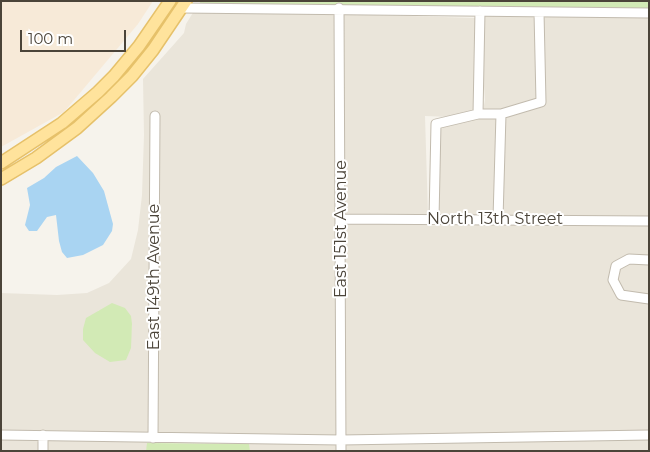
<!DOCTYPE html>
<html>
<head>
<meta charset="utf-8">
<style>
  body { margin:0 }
  #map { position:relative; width:650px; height:452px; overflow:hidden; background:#f6f3ec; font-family:Montserrat,sans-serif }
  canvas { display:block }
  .frame { position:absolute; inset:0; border:2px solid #4b4439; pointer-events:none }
  .scale { position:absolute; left:20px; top:30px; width:106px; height:22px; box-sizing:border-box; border:2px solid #4b4439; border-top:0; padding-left:6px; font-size:15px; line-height:18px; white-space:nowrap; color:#4b4439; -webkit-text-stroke:4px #fff; paint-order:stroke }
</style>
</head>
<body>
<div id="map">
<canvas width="650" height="452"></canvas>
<div class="frame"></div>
<div class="scale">100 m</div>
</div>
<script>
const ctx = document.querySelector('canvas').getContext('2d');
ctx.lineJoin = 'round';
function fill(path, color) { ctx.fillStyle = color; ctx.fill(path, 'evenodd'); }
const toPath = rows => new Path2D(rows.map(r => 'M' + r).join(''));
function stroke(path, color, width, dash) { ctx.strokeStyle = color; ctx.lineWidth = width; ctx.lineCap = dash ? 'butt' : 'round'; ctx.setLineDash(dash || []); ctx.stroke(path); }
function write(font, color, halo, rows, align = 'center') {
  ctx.font = font + ' Montserrat,sans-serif'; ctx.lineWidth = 4; ctx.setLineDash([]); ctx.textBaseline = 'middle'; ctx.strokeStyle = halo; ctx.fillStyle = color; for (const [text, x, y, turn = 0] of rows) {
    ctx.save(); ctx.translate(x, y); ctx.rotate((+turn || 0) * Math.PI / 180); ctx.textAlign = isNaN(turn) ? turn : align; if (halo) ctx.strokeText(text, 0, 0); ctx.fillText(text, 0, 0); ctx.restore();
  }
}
const residential = toPath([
  [194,11,335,14,337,436,157,435,159,112,151,112,149,435,1,431,1,293,57,295,87,293,109,283,131,259,138,230,142,195,144,135,143,79,184,33,186,24],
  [98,310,132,324,131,334],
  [344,14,475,18,474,111,451,117,425,116,428,215,345,215],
  [484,14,535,15,536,99,500,110,483,111,485,100,483,73],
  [543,15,649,17,649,217,503,215,505,117,545,102],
  [479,118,496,118,494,215,438,215,440,127],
  [345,223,428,223,428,226,508,224,649,225,649,256,612,265,609,279,620,298,649,302,649,432,345,436],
  [630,263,649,264,649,295,624,291,617,280,620,268],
  [1,438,39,439,39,451,1,451],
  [47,439,337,444,337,451,250,451,248,444,148,443,146,451,47,451],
  [649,439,649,451,345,451,345,444]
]);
const commercial = toPath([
  [1,1,153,1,138,24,64,112,1,147]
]);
const green = toPath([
  [201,1,649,1,649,9,199,4],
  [112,303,125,308,131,316,132,324,131,348,126,360,110,362,95,353,83,340,83,329,86,318],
  [147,443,249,444,250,451,146,451]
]);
const water = toPath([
  [77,156,93,173,104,191,113,224,112,231,103,245,83,255,67,258,62,252,59,241,56,215,47,217,37,231,29,231,25,225,30,205,27,188,44,178,56,167]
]);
const minor = toPath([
  [182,8,649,13],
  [339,8,341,451],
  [478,114,480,11],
  [341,219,649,221],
  [434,219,436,124,478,114,501,114,541,102,539,12],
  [498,219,501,114],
  [649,260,629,259,616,266,613,280,621,295,649,299],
  [1,435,341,440,649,435],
  [153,438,155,116],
  [43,451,43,435]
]);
const major = toPath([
  [1,163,62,123,98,92,114,76,139,46,170,1],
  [1,179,36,158,77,128,111,97,132,76,153,50,186,1]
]);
const streetNames = [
  ["North 13th Street",495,219],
  ["East 151st Avenue",341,229,-90],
  ["East 149th Avenue",154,277,-90]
];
fill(residential, '#eae5da');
fill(commercial, '#f7ead8');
fill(green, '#d2eab5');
fill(water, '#a9d4f2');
stroke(minor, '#c2bbae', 11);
stroke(major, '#e6c16a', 14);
stroke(minor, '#fff', 9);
stroke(major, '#ffe39c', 11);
write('16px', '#4b4439', '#fff', streetNames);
</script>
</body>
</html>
